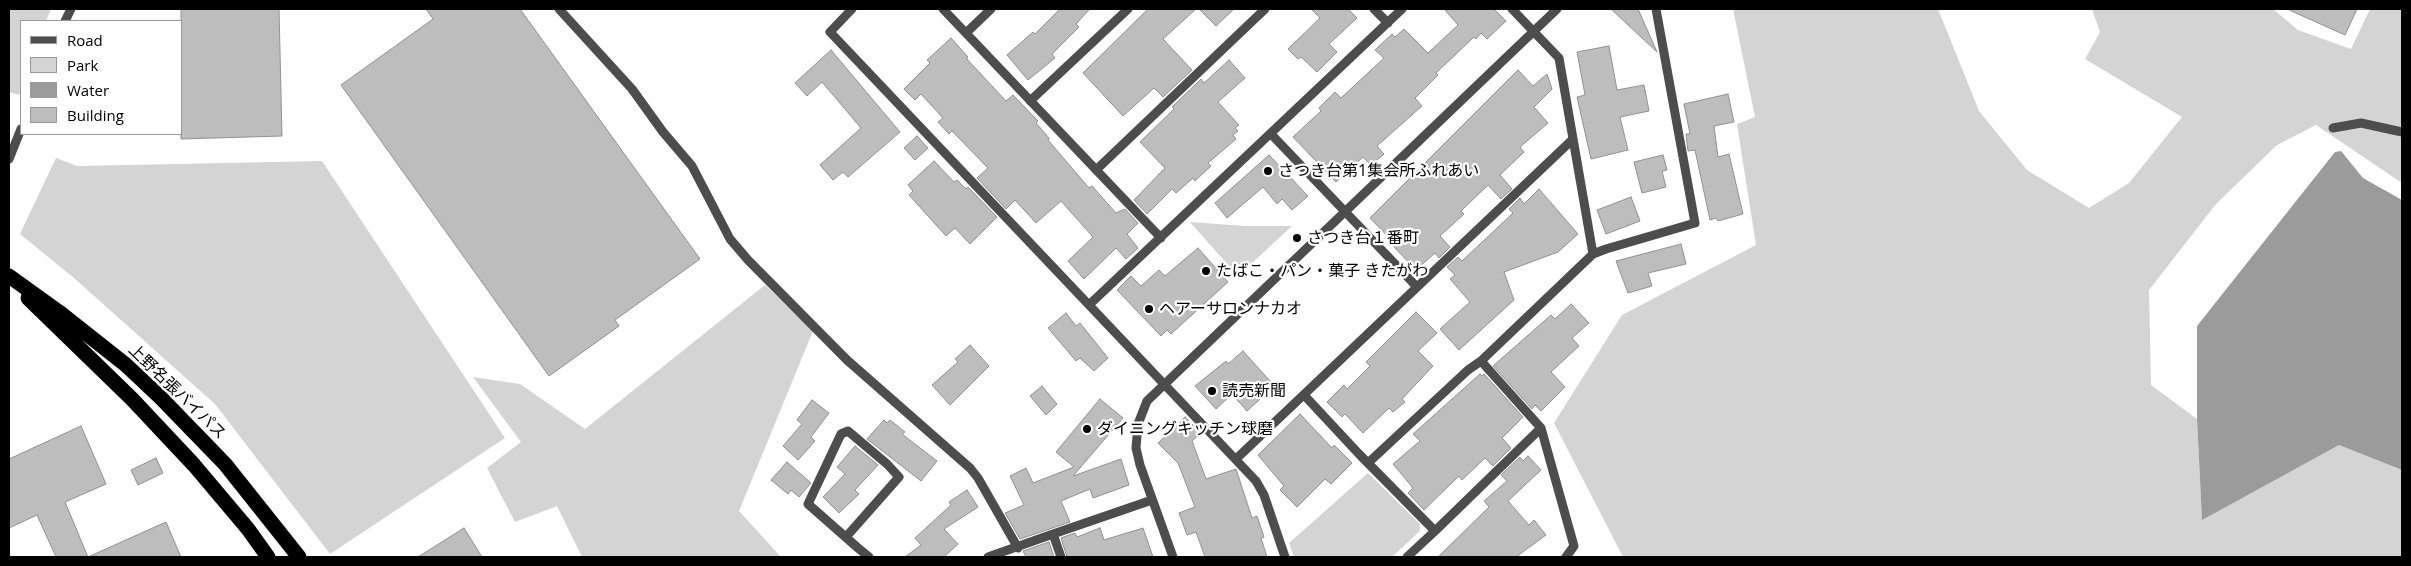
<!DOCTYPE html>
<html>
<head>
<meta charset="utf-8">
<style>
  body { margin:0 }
  #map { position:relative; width:2411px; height:566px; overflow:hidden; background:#fff; font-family:"Open Sans",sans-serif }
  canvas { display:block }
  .frame { position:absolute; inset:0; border:10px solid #000; pointer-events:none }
  .legend { position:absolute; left:20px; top:20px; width:162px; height:115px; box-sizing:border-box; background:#fff; border:1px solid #999; margin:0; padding:6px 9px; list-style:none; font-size:15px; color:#000 }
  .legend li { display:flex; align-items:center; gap:10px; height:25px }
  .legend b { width:25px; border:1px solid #999 }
</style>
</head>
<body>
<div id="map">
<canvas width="2411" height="566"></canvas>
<div class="frame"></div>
<ul class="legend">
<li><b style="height:6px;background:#4d4d4d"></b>Road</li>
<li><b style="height:14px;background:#d4d4d4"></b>Park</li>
<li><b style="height:14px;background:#9b9b9b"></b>Water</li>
<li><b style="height:14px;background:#bdbdbd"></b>Building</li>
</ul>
</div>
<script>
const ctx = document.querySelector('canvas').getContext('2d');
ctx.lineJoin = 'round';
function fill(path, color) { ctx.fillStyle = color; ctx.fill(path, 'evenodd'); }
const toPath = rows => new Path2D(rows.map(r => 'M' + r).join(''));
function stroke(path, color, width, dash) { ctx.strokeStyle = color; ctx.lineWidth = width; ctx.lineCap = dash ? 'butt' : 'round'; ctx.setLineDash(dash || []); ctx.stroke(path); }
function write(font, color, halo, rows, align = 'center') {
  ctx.font = font + ' "Open Sans","Noto Sans JP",sans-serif'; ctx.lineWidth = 4.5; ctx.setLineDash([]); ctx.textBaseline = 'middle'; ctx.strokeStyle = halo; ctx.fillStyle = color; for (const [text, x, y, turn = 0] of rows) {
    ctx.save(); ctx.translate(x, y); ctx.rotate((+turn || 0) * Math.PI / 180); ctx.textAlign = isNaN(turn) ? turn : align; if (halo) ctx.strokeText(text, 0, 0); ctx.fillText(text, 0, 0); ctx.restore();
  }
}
const green = toPath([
  [9,9,51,9,46,21,21,21,21,90,19,95,9,92],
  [1733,9,1938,9,1979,111,2027,170,2089,208,2129,183,2182,117,2085,59,2100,32,2092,9,2273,9,2298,30,2351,49,2370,9,2402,9,2402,183,2316,125,2277,145,2216,204,2149,290,2151,385,2197,419,2202,519,2339,445,2402,470,2402,557,1623,557,1554,423,1622,315,1756,245,1737,124,1755,117],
  [56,158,77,166,322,161,505,438,330,554,215,404,74,278,20,234],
  [1190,222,1245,226,1292,226,1238,276],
  [765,285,813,331,739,511,781,557,582,557,557,506,515,522,487,468,521,442,473,377,520,384,585,429],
  [1368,473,1420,524,1420,531,1392,557,1294,557,1289,543]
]);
const water = toPath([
  [2341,151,2363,178,2402,200,2402,470,2339,445,2202,520,2197,419,2197,326,2335,152]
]);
const building = toPath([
  [181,9,279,9,282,136,181,139,181,9],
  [426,9,520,9,700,259,615,320,619,326,549,376,341,85,433,19,426,9],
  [1060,9,1090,9,1076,24,1079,27,1052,54,1055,58,1028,80,1007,55,1033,32,1035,34,1060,9],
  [1148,9,1196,9,1163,39,1192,70,1163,97,1154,88,1123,116,1083,73,1148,9],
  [1199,9,1234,9,1216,26,1199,9],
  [1311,9,1348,9,1357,18,1329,44,1337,52,1317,72,1301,57,1298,59,1288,49,1320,18,1311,9],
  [1444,9,1494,9,1506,21,1487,39,1481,33,1476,39,1474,37,1436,73,1438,75,1415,98,1422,106,1377,146,1384,154,1371,165,1363,157,1336,182,1293,137,1321,111,1319,108,1335,92,1341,98,1384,58,1375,50,1392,34,1395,37,1404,29,1428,53,1458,25,1444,9],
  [1611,9,1638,9,1657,52,1611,9],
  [2287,9,2357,9,2345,35,2287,9],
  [951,38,968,57,966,58,1006,101,1013,95,1038,121,1036,123,1049,138,1048,140,1089,188,1092,186,1116,213,1125,209,1138,223,1127,234,1138,248,1126,259,1116,248,1084,279,1068,261,1093,237,1061,201,1036,223,1015,200,1006,209,977,178,988,168,952,131,949,134,938,122,943,118,921,94,915,100,904,89,930,63,927,60,951,38],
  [1609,46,1617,90,1644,85,1649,111,1620,117,1628,150,1591,159,1577,97,1585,95,1577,52,1609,46],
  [831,50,900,132,848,177,843,172,833,180,820,165,861,128,822,82,807,96,795,83,831,50],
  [1229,60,1245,78,1218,102,1239,125,1235,128,1238,131,1233,135,1236,139,1208,163,1211,166,1195,181,1193,178,1176,193,1172,189,1147,214,1134,200,1165,168,1140,142,1174,109,1172,107,1201,79,1204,83,1229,60],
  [1518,70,1533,86,1547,74,1552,89,1534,107,1548,123,1520,147,1524,152,1500,175,1512,189,1501,199,1488,185,1461,211,1464,214,1440,236,1450,247,1439,258,1435,253,1416,270,1393,246,1395,244,1370,218,1518,70],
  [1728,94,1734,122,1714,126,1718,157,1729,154,1743,214,1718,221,1716,218,1710,220,1695,150,1688,151,1686,134,1690,134,1684,104,1728,94],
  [917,136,928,148,915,160,904,148,917,136],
  [1269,155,1308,196,1292,210,1282,199,1277,204,1263,187,1227,218,1215,203,1269,155],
  [1663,155,1667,170,1662,171,1666,187,1642,193,1634,162,1663,155],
  [934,161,954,182,957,180,966,189,968,187,997,217,970,244,955,228,946,236,909,195,913,191,908,185,934,161],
  [1539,189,1578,234,1558,252,1504,272,1514,300,1459,350,1440,329,1470,302,1450,279,1455,275,1447,267,1458,257,1462,261,1513,213,1509,209,1520,198,1524,204,1539,189],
  [1631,197,1640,221,1606,234,1597,210,1631,197],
  [1681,244,1686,264,1648,273,1652,286,1628,293,1616,261,1681,244],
  [1198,248,1228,282,1171,334,1167,330,1161,336,1117,290,1131,276,1141,286,1159,270,1165,276,1198,248],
  [1571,304,1589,323,1572,338,1579,346,1551,372,1565,387,1541,411,1535,405,1532,409,1493,366,1551,315,1555,319,1571,304],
  [1416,312,1437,333,1418,351,1433,366,1402,399,1405,402,1393,412,1389,408,1363,433,1345,414,1342,417,1327,402,1344,385,1347,389,1370,366,1366,362,1416,312],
  [1066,313,1076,326,1080,323,1108,358,1094,371,1080,358,1076,361,1048,328,1066,313],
  [970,345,989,366,950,405,932,385,958,362,955,359,970,345],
  [1243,351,1270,381,1255,394,1260,399,1247,411,1232,394,1216,409,1195,386,1226,361,1228,364,1243,351],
  [1480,374,1482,376,1484,374,1523,417,1502,438,1511,448,1493,466,1485,458,1462,480,1459,476,1424,510,1408,493,1413,488,1393,464,1420,441,1413,434,1480,374],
  [1042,386,1057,404,1046,415,1030,396,1042,386],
  [1100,399,1123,418,1073,476,1121,459,1129,485,1093,498,1090,489,1061,501,1070,522,1020,539,1005,513,1024,505,1010,476,1026,468,1033,483,1074,467,1056,452,1100,399],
  [812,400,829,413,811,437,815,441,798,460,783,446,802,424,797,420,812,400],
  [1300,414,1332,448,1334,445,1352,463,1331,484,1325,479,1297,507,1280,490,1284,486,1258,455,1300,414],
  [1185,417,1201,433,1192,441,1206,479,1236,469,1252,518,1257,516,1264,537,1261,538,1267,557,1205,557,1196,532,1187,535,1179,513,1195,507,1178,463,1158,443,1185,417],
  [884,420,887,423,890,420,905,432,902,434,937,461,921,481,867,439,884,420],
  [81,426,106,484,65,502,88,557,166,522,181,557,56,557,37,515,9,528,9,459,81,426],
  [855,446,878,465,855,490,859,494,839,513,823,497,845,474,837,467,855,446],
  [1528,456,1541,470,1508,501,1529,525,1534,520,1546,535,1516,557,1438,557,1489,507,1484,501,1507,481,1501,475,1520,457,1523,461,1528,456],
  [156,458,163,473,138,485,131,470,156,458],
  [787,462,811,483,799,497,791,490,788,494,771,480,787,462],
  [967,490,978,507,944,529,958,544,944,557,905,557,921,545,915,538,951,505,949,502,967,490],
  [464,528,482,557,418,557,464,528],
  [1100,528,1104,540,1143,528,1153,557,1067,557,1061,538,1075,533,1077,537,1100,528],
  [1049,542,1054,557,1026,557,1023,551,1049,542]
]);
const minor = toPath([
  [559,9,632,89,663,132,692,166,730,239,748,260,847,360,970,468,978,478,1018,548],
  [852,9,830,32,1256,481,1264,495,1285,557],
  [943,9,1161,238],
  [1374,9,1388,23],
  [1512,9,1559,58,1593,254],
  [65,21,71,9],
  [966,33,991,9],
  [1030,101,1128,9],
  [2333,128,2361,123,2402,132],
  [1271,134,1417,287],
  [9,159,21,129],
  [1096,170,1265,9],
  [1090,304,1402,9],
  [1481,361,1541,428,1574,546,1566,557],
  [1304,395,1359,454,1435,531,1541,428],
  [1236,459,1572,140],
  [1368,463,1468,370,1481,361,1593,254,1606,249,1695,223,1656,9],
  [846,537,899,477,887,464,848,431,841,434,808,504,858,548,869,557],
  [988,557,1053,534],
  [1061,557,1053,534,1152,500],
  [1173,557,1140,465,1136,448,1138,424,1147,401,1557,9],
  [1407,557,1435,531]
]);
const highway = toPath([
  [9,276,59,312,126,365,161,398,225,464,299,557],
  [28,298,132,399,194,465,248,529,268,557]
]);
const markers = [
  [1268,171,5,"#000"],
  [1297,238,5,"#000"],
  [1206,271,5,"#000"],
  [1149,309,5,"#000"],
  [1212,391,5,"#000"],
  [1087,429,5,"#000"]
];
const poiNames = [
  ["さつき台第1集会所ふれあい",1278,171],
  ["さつき台１番町",1307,238],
  ["たばこ・パン・菓子 きたがわ",1216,271],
  ["ヘアーサロンナカオ",1159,309],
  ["読売新聞",1222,391],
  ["ダイニングキッチン球磨",1097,429]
];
const streetNames = [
  ["上野名張バイパス",177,392,44]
];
fill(green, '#d4d4d4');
fill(water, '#9b9b9b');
fill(building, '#bdbdbd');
stroke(building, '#919191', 1);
stroke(minor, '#4d4d4d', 9);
stroke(highway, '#000', 15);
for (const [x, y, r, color] of markers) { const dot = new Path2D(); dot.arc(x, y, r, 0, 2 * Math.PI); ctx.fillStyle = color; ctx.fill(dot); stroke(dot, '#fff', 2); }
write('16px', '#000', '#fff', poiNames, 'left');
write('16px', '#000', '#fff', streetNames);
</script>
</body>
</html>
